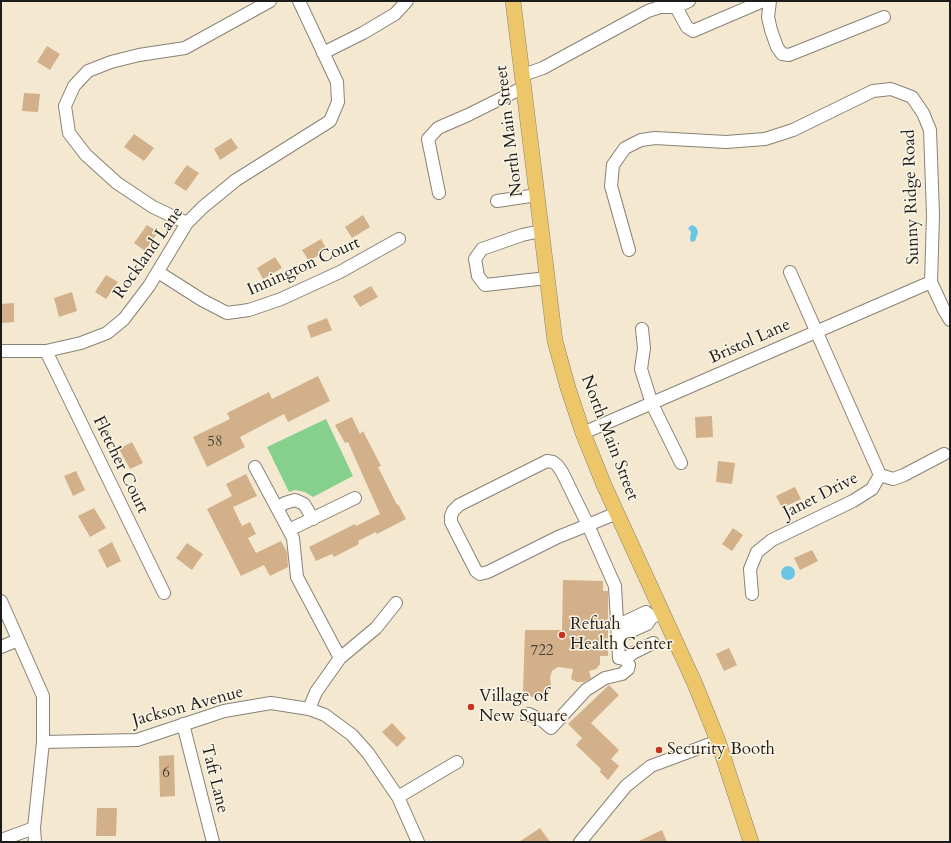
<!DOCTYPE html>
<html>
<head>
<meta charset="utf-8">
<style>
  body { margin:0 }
  #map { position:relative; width:951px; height:843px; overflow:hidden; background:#f4e9d0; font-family:Cardo,serif }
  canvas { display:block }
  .frame { position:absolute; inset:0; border:2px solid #1c1c1c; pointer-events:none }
</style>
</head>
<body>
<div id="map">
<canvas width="951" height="843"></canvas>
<div class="frame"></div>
</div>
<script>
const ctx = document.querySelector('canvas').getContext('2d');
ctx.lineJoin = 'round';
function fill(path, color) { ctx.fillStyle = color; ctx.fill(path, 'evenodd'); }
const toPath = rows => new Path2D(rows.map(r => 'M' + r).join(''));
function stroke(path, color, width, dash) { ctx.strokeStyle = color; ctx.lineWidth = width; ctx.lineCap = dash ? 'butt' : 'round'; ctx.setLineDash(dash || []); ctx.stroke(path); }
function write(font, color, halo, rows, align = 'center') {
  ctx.font = font + ' Cardo,serif'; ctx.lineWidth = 3; ctx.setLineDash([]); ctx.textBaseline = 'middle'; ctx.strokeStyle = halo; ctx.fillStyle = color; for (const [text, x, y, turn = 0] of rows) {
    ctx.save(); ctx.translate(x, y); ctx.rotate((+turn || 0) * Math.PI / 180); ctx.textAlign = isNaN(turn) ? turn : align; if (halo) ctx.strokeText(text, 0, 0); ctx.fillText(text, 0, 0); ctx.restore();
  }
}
const green = toPath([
  [326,419,353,476,313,497,305,492,295,490,289,492,267,447]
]);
const water = toPath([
  [692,225,696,227,698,232,695,241,691,242,690,239,691,232,688,228],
  '781 573a7 7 0 1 1 14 0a7 7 0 1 1-14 0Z'
]);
const building = toPath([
  [47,46,60,54,50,70,37,62],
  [24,93,40,94,38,112,22,111],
  [134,134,154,148,144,161,124,147],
  [231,138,238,148,220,160,214,149],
  [187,165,199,173,186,191,174,183],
  [363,215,370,227,352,238,345,227],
  [147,225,158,232,145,251,134,243],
  [321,239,327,250,309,261,302,250],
  [275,257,282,268,263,279,257,268],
  [106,275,118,282,106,299,95,292],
  [371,286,378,297,360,307,353,296],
  [72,292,77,311,59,317,54,298],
  [14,303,14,322,1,323,1,304],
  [327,318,332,330,311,338,307,326],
  [318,376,330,401,288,422,284,414,240,437,245,447,207,467,193,437,230,419,227,413,269,392,272,399],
  [712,416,713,437,696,438,695,417],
  [352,417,360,434,363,431,381,466,378,467,397,505,398,504,406,519,377,534,376,532,358,541,359,544,334,557,332,554,316,561,309,547,355,524,356,526,380,514,348,442,345,443,335,425],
  [132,442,143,463,130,469,119,449],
  [718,461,735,463,732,484,716,482],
  [76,471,85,490,73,496,64,476],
  [246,474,257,496,233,507,242,526,250,522,256,534,248,538,256,553,281,541,287,552,288,567,270,576,264,565,241,576,207,509,232,496,226,484],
  [795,487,801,499,782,508,776,496],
  [94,508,106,528,90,537,78,516],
  [733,528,743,535,732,551,722,544],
  [112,542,121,561,107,568,98,550],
  [187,543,203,554,192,570,176,558],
  [812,550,818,561,800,570,794,558],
  [563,580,603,581,603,591,608,591,608,656,600,656,600,664,596,669,589,671,591,678,584,682,577,682,571,679,573,669,558,667,552,671,550,678,551,684,548,693,542,696,532,697,523,691,525,630,562,630],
  [729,648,737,665,724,671,716,654],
  [609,685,619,695,591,723,619,750,611,759,619,766,608,780,600,772,601,769,576,745,582,738,568,724],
  [392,723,406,738,397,747,382,732],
  [174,755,175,796,160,797,159,756],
  [97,808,117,808,116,836,96,836],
  [540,828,550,842,519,842],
  [662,830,667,842,637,842]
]);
const minor = toPath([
  [770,1,768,17,771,30,777,47,782,54,789,55,884,17],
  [676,7,687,27,693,31,763,1],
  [323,53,363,33,395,14,407,1],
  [523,75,543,68,648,11,660,7,676,7,689,1],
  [439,193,428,139,438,128,468,115,524,87],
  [497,201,537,195],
  [187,223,153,207,117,183,86,155,69,133,65,106,74,86,88,71,111,62,139,55,185,48,270,1],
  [541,231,522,235,482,249,475,259,478,276,485,285,547,278],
  [629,250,611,186,613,165,625,148,641,140,655,138,726,142,765,139,793,130,873,91,891,89,912,97,923,113,930,130,933,215,931,282,944,310,950,320],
  [158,272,202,300,227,313,249,310,281,299,340,272,399,239],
  [790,272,880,475],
  [642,329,644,348,641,369,652,404,681,463],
  [1,351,46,351,81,343,107,333,124,319,149,286,187,223,203,207,236,180,330,121,338,102,337,82,299,1],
  [46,351,164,593],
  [583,433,931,282],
  [547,461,553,462,557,465,562,472,588,525,558,537,488,572,480,574,476,571,451,522,451,516,453,511,459,505,547,461],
  [255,467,293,538,297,577,340,658],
  [880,475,893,479,904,475,944,454],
  [277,508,285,503,295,500,304,504,313,519],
  [289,530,355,498],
  [752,594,750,569,757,552,772,540,853,501,872,489,880,475],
  [1,601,43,696,43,742,34,828,35,842],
  [652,617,646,612,625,622,622,629,627,633,647,624,652,617,663,613],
  [1,647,18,640],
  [625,659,633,653,653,643],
  [309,709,316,692,340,658,376,628,396,603],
  [527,715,529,714,543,721,551,728,586,690,605,678,622,674,628,669,629,665,625,659,619,658,615,586,588,525,617,513],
  [183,724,213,842],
  [43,742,137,740,224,711,271,703,309,709,325,715,352,735,368,753,398,797,418,842],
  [398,797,457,762],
  [1,840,34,828],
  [580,842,626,786,651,766,718,741]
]);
const major = toPath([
  [513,1,555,341,568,388,583,433,604,485,695,684,718,741,751,842]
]);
const markers = [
  [562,635,4,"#c8321e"],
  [471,707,4,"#c8321e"],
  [659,750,4,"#c8321e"]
];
const numberNames = [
  ["58",215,443],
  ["722",542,652],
  ["6",166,774]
];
const streetNames = [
  ["North Main Street",510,131,-97],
  ["Sunny Ridge Road",912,197,-92],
  ["Rockland Lane",149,253,-55],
  ["Innington Court",304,267,-24],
  ["Bristol Lane",750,342,-24],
  ["North Main Street",609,438,69],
  ["Fletcher Court",120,465,64],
  ["Janet Drive",821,496,-27],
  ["Jackson Avenue",188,707,-15],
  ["Taft Lane",214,779,76]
];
const poiNames = [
  ["Refuah",570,625],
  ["Health Center",570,645],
  ["Village of",479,697],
  ["New Square",479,717],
  ["Security Booth",667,750]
];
fill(green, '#86d08e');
fill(water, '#68c5e6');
fill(building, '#d1b08a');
stroke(minor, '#888276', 14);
stroke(major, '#888276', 16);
stroke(minor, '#fff', 12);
stroke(major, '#ecc669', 15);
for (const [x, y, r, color] of markers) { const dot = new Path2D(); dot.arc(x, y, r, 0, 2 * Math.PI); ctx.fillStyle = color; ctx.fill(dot); stroke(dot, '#fcf5e5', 1.5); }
write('15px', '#494138', null, numberNames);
write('17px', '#1c1c1c', '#fcf5e5', streetNames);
write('17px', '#1c1c1c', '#fcf5e5', poiNames, 'left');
</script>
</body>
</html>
